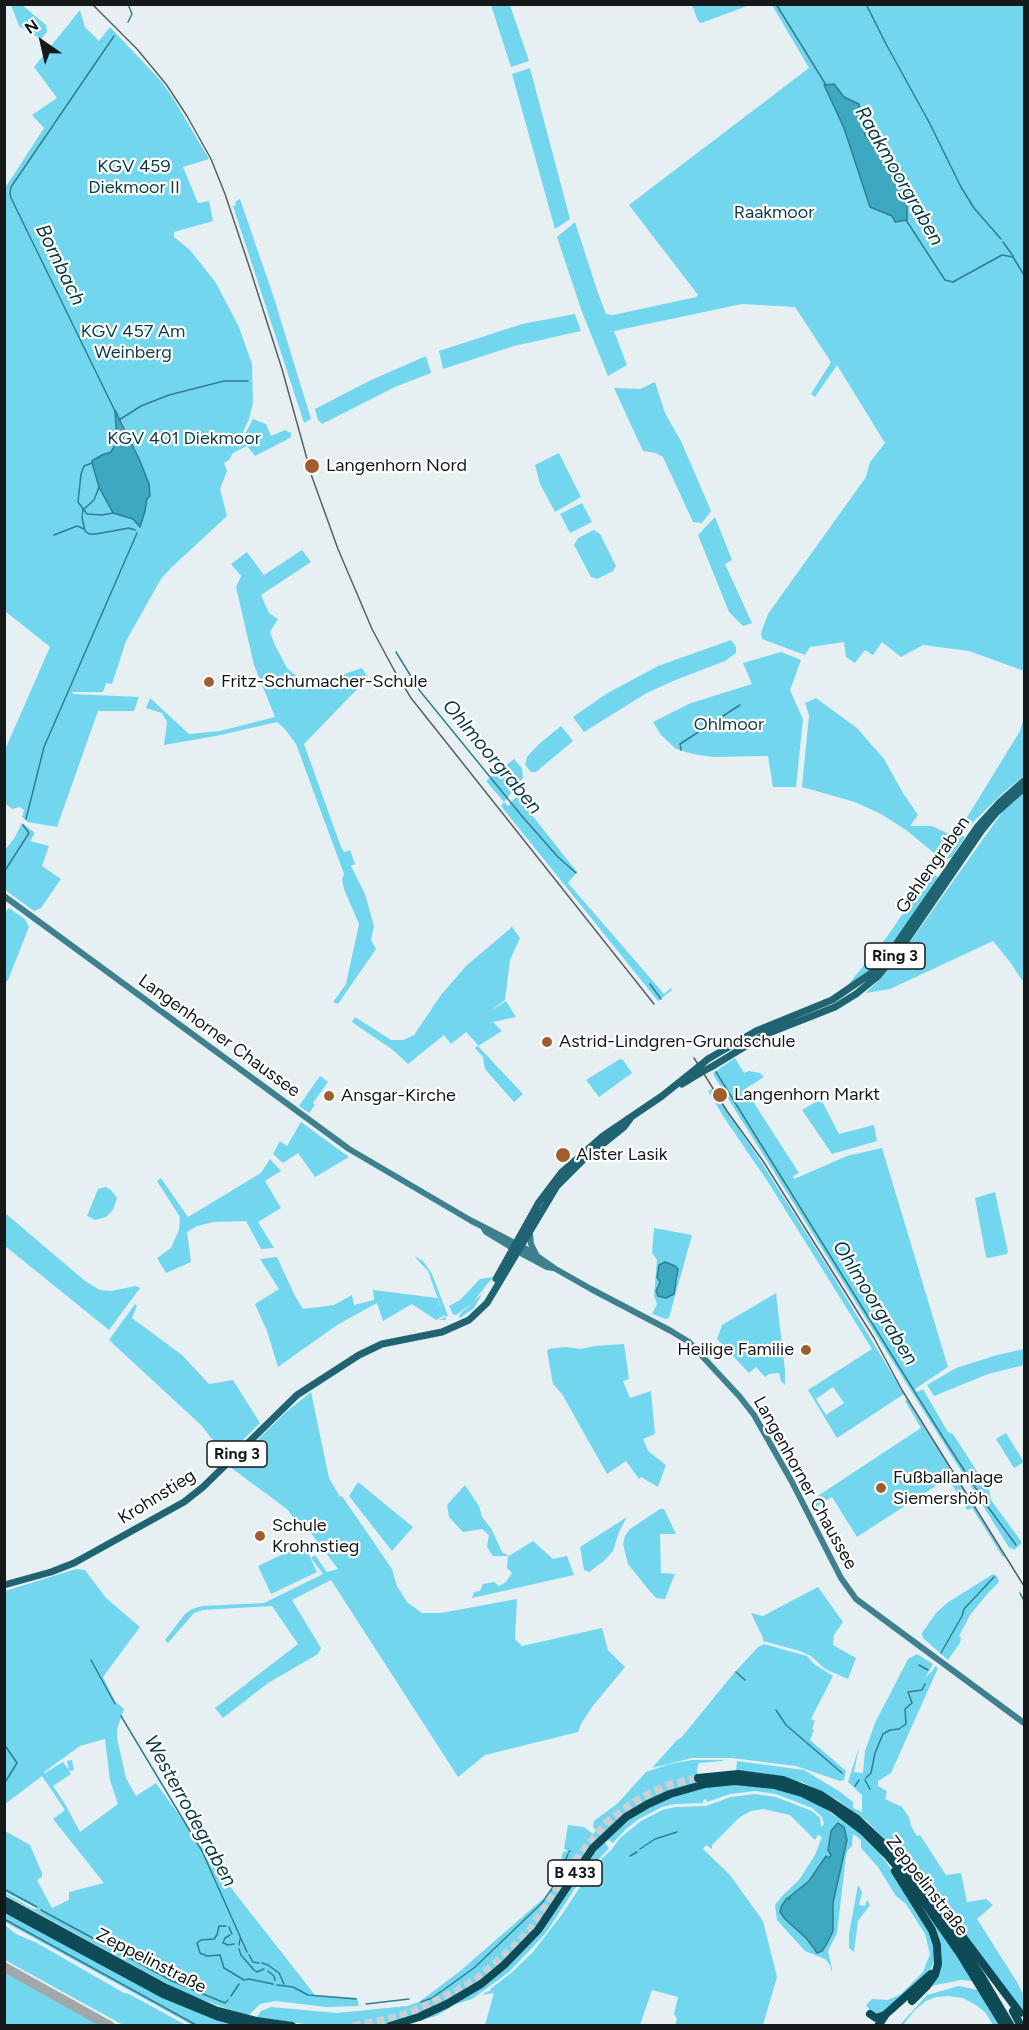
<!DOCTYPE html>
<html>
<head>
<meta charset="utf-8">
<style>
  body { margin:0 }
  #map { position:relative; width:1029px; height:2030px; overflow:hidden; background:#e6f0f3; font-family:Figtree,sans-serif }
  canvas { display:block }
  .frame { position:absolute; inset:0; border:6px solid #15191a; pointer-events:none }
  .north { position:absolute; left:12px; top:12px; width:60px; height:60px; -webkit-text-stroke:4px #fff; paint-order:stroke; rotate:326deg; font-size:16px; font-weight:700; line-height:24px; text-align:center; color:#15191a }
  .north::after { content:''; display:block; margin:auto; width:21px; height:27px; background:#15191a; clip-path:polygon(50% 0,100% 100%,50% 72%,0 100%) }
</style>
</head>
<body>
<div id="map">
<canvas width="1029" height="2030"></canvas>
<div class="frame"></div>
<div class="north">N</div>
</div>
<script>
const ctx = document.querySelector('canvas').getContext('2d');
ctx.lineJoin = 'round';
function fill(path, color) { ctx.fillStyle = color; ctx.fill(path, 'evenodd'); }
const toPath = rows => new Path2D(rows.map(r => 'M' + r).join(''));
function stroke(path, color, width, dash) { ctx.strokeStyle = color; ctx.lineWidth = width; ctx.lineCap = dash ? 'butt' : 'round'; ctx.setLineDash(dash || []); ctx.stroke(path); }
function write(font, color, halo, rows, align = 'center') {
  ctx.font = font + ' Figtree,sans-serif'; ctx.lineWidth = 4.5; ctx.setLineDash([]); ctx.textBaseline = 'middle'; ctx.strokeStyle = halo; ctx.fillStyle = color; for (const [text, x, y, turn = 0] of rows) {
    ctx.save(); ctx.translate(x, y); ctx.rotate((+turn || 0) * Math.PI / 180); ctx.textAlign = isNaN(turn) ? turn : align; if (halo) ctx.strokeText(text, 0, 0); ctx.fillText(text, 0, 0); ctx.restore();
  }
}
const green = toPath([
  [11,5,22,5,46,25,47,32,41,39,19,26],
  [491,5,510,5,529,61,511,67],
  [692,5,750,5,701,23,698,21],
  [772,5,1024,5,1024,671,969,651,923,645,901,657,882,642,873,655,865,650,855,663,846,657,844,642,810,647,805,655,762,639,761,633,768,614,866,477,870,462,885,443,837,365,815,397,811,394,831,362,795,307,742,304,614,331,627,365,608,376,582,312,557,237,575,222,597,290,606,314,613,315,696,297,698,295,629,205,809,68],
  [824,86,843,101,859,104,865,135,911,186,907,205,892,216,870,207,844,128],
  [80,10,85,27,99,41,110,27,162,82,176,103,209,159,183,167,198,203,209,201,213,221,174,232,174,237,190,250,216,283,239,327,252,364,253,403,249,419,237,445,243,438,253,419,266,424,271,436,285,430,291,433,291,437,286,440,255,456,247,446,233,453,229,460,224,463,227,471,220,489,227,516,172,567,161,579,126,641,112,684,106,683,103,692,72,692,73,694,139,697,134,711,98,711,57,827,28,822,22,817,24,810,20,807,12,809,5,803,4,752,50,647,5,611,5,188,44,128,32,115,57,98,34,67],
  [115,412,122,421,149,484,150,494,147,499,140,527,133,519,119,515,99,487,92,463,92,461,102,455,111,452,118,442],
  [530,68,570,219,555,229,512,74],
  [240,199,274,298,311,419,304,423,233,206,236,205,235,202],
  [575,314,581,331,514,346,443,369,439,351,522,324],
  [426,356,431,373,395,387,322,424,318,420,315,409,369,381],
  [655,382,665,413,681,441,711,511,702,523,693,522,663,457,656,453,643,451,614,388,640,389],
  [559,453,581,497,555,512,540,484,535,465],
  [582,503,592,522,570,533,560,514],
  [715,517,732,560,725,564,752,623,743,626,729,612,698,535],
  [594,530,600,534,616,566,613,571,597,579,591,577,574,545,578,538],
  [302,550,311,562,261,595,269,613,278,619,270,632,275,645,287,668,299,678,314,683,324,681,362,668,368,678,304,744,341,847,344,852,350,850,355,864,351,866,365,894,374,926,371,940,376,949,338,1004,333,1002,346,984,359,924,344,889,342,879,344,874,296,744,284,728,277,722,216,736,164,745,167,722,162,713,146,708,150,698,189,734,220,731,275,717,254,665,236,587,241,576,231,564,247,552,264,575],
  [731,640,736,647,736,653,725,661,673,681,645,694,584,732,573,717,606,694,658,666],
  [781,652,801,660,790,690,803,719,796,787,773,787,768,756,712,757,693,754,676,749,661,735,653,722,691,703,752,684,743,663],
  [816,698,857,728,884,759,903,793,918,815,910,826,932,826,955,837,1020,731,1024,717,1024,776,1004,792,966,829,962,835,965,837,952,857,944,860,950,854,939,857,906,830,881,814,855,802,802,787,809,715,805,703],
  [561,726,573,741,536,772,531,772,525,765,527,757,539,744],
  [514,759,522,768,523,778,504,802,508,806,517,796,577,872,568,883,664,994,671,988,672,990,658,1001,501,806,504,802,486,781],
  [1024,792,1024,983,1010,962,993,941,890,989,866,993,895,963,1003,811],
  [22,823,35,833,30,841,49,846,42,866,61,879,41,908,34,911,5,890,5,850,15,837],
  [935,867,934,873,938,878,889,952,872,970,847,986,886,938],
  [9,908,25,919,29,927,8,980,5,983,5,912],
  [512,927,520,938,510,960,505,1000,491,1011,506,1001,516,1017,493,1022,502,1031,478,1046,523,1094,514,1102,485,1069,483,1057,475,1048,478,1045,466,1032,451,1044,444,1035,408,1064,393,1050,352,1022,355,1017,391,1040,403,1040,414,1035,441,995,466,966],
  [735,1058,744,1073,749,1071,760,1073,764,1077,745,1089,799,1173,793,1176,794,1179,847,1156,882,1148,948,1367,915,1389,917,1392,923,1389,948,1432,953,1434,989,1490,991,1500,1021,1541,1021,1544,1014,1550,1012,1548,1010,1549,714,1076,713,1073],
  [620,1059,623,1060,632,1073,599,1097,586,1080],
  [320,1076,328,1082,313,1103,315,1105,309,1113,299,1106],
  [712,1089,760,1160,830,1271,904,1394,837,1438,808,1390,872,1349,768,1182,725,1119,708,1091],
  [833,1387,844,1403,826,1415,816,1399],
  [821,1099,839,1134,874,1125,877,1141,832,1154,802,1110],
  [301,1122,349,1157,315,1177,298,1153,283,1163,273,1154,280,1141,287,1146],
  [270,1159,281,1171,265,1181,281,1208,258,1222,274,1248,261,1249,246,1221,214,1222,197,1226,187,1232,191,1262,166,1273,157,1258,171,1248,179,1230,180,1217,157,1181,161,1178,188,1217,261,1173],
  [106,1187,111,1190,117,1198,113,1210,106,1217,95,1220,87,1216,98,1189],
  [995,1192,1008,1252,1007,1254,988,1258,986,1257,975,1198],
  [4,1212,85,1281,100,1290,111,1291,136,1286,140,1288,109,1330,5,1246],
  [654,1228,692,1235,669,1318,666,1319,652,1314,657,1304,654,1296,657,1260,652,1253],
  [665,1262,678,1277,674,1294,666,1298,658,1296,656,1291],
  [414,1256,423,1261,432,1274,448,1316,445,1317,446,1320,439,1320,445,1317,445,1315,436,1320,412,1304,383,1321,377,1303,337,1325,278,1367,267,1331,255,1304,279,1289,260,1259,277,1257,294,1294,303,1309,334,1305,352,1295,354,1305,374,1300,373,1290,437,1298,443,1313,428,1271],
  [493,1277,474,1301,482,1294,474,1308,460,1318,459,1316,461,1313,474,1302,456,1315,453,1314,449,1306,460,1300,480,1279],
  [776,1293,785,1371,785,1385,781,1381,779,1373,769,1374,765,1377,756,1367,749,1373,717,1339,722,1325],
  [135,1304,137,1306,132,1318,182,1355,209,1384,233,1380,260,1423,231,1452,226,1451,210,1437,202,1426,109,1340],
  [624,1344,629,1379,623,1381,630,1398,651,1391,655,1434,643,1439,648,1451,666,1465,658,1487,641,1477,639,1479,626,1461,607,1474,562,1394,553,1384,547,1351,549,1349,565,1347,581,1349,594,1346],
  [1024,1349,1024,1365,988,1374,934,1396,927,1385,956,1368,997,1355],
  [311,1392,329,1478,340,1497,342,1496,392,1569,397,1586,407,1602,422,1613,441,1613,517,1599,515,1639,522,1646,602,1628,608,1650,625,1667,592,1707,581,1724,578,1732,485,1755,458,1777,331,1580,292,1600,321,1648,318,1654,268,1683,223,1718,215,1708,298,1644,272,1606,203,1610,194,1613,168,1643,165,1640,185,1614,192,1609,202,1606,264,1603,323,1574,311,1558,315,1555,327,1572,338,1569,311,1533,308,1530,304,1532,287,1509,230,1467,286,1412],
  [907,1399,1005,1556,1003,1557,972,1508,967,1510,948,1478,857,1537,832,1497,814,1508,811,1503,810,1501,921,1428,905,1401],
  [1006,1433,1024,1462,1014,1468,996,1439],
  [358,1482,413,1527,392,1551,349,1496],
  [465,1485,479,1506,482,1517,491,1528,502,1552,509,1556,533,1541,553,1559,567,1556,574,1575,472,1598,474,1592,480,1591,483,1584,494,1582,499,1586,506,1582,512,1573,507,1568,508,1556,493,1556,487,1547,489,1535,482,1529,463,1532,449,1517,447,1505],
  [660,1509,664,1509,676,1534,660,1534,661,1573,675,1574,665,1599,656,1598,648,1589,628,1564,623,1544,625,1536,630,1529],
  [627,1517,619,1532,613,1551,604,1561,589,1572,584,1570,580,1547],
  [304,1544,317,1572,271,1594,258,1566],
  [76,1569,85,1570,106,1598,140,1627,103,1677,115,1701,124,1709,117,1729,117,1738,126,1778,136,1796,156,1783,235,1893,315,1995,357,1998,359,2006,326,2007,276,2001,260,2004,249,2015,228,2009,182,1992,5,1895,5,1893,33,1909,39,1909,5,1892,5,1831,30,1845,42,1873,42,1877,37,1880,52,1908,69,1900,69,1892,104,1883,53,1819,65,1810,42,1776,5,1804,5,1591],
  [105,1739,110,1780,118,1804,80,1832,65,1804,53,1786,71,1774,69,1771,74,1770,72,1760,67,1761,69,1770,63,1762,45,1773,51,1782,44,1772,80,1746],
  [993,1574,997,1576,999,1582,989,1592,970,1615,959,1636,961,1638,960,1643,948,1660,923,1638,922,1633,936,1613,947,1603],
  [818,1587,843,1622,834,1635,833,1645,856,1658,848,1679,825,1669,811,1656,800,1651,763,1641,763,1638,751,1613,763,1616],
  [764,1644,807,1656,814,1664,833,1676,811,1719,815,1721,812,1729,814,1730,810,1740,846,1771,844,1780,840,1781,796,1766,732,1758,692,1758,652,1768,677,1740,681,1738,734,1673,758,1647],
  [917,1654,933,1664,925,1678,933,1670,935,1666,938,1668,891,1773,878,1781,878,1786,887,1791,885,1799,902,1807,909,1817,911,1826,917,1836,920,1835,946,1875,961,1873,967,1902,986,1899,993,1905,977,1919,1017,1982,1024,1996,1024,2018,961,1931,907,1863,867,1821,836,1799,802,1782,769,1774,736,1770,737,1761,804,1770,839,1791,853,1802,853,1808,862,1812,862,1795,848,1782,859,1747,854,1772,863,1773,865,1751,875,1723,908,1659],
  [692,1760,724,1760,722,1761,699,1763,697,1770,699,1783,689,1785,611,1827,534,1931,519,1947,480,1981,436,2007,382,2025,304,2024,257,2017,261,2011,271,2007,337,2013,407,2006,419,2002,459,1972,544,1898,555,1882,563,1852,568,1851,564,1849,568,1825,584,1827,593,1834,596,1830,593,1827,594,1821,618,1803,646,1772,670,1764],
  [731,1783,785,1790,816,1803,853,1827,876,1848,887,1863,917,1910,932,1938,935,1955,933,1964,928,1974,881,2015,872,2013,866,2005,872,1999,888,2000,901,1994,923,1972,930,1954,925,1934,906,1904,896,1896,878,1867,861,1848,861,1840,853,1834,852,1846,848,1850,846,1856,837,1933,828,1951,832,1969,832,1972,830,1965,825,1959,805,1951,777,1920,775,1905,783,1895,799,1880,815,1855,822,1837,818,1835,815,1840,790,1815,763,1809,751,1811,740,1817,712,1845,712,1849,706,1845,703,1849,730,1875,763,1921,777,1977,763,2025,675,2025,677,2019,674,2014,678,1997,652,1990,640,2025,485,2025,494,1993,481,1995,491,1990,490,1989,510,1974,533,1952,563,1913,593,1867,612,1849,620,1838,641,1821,662,1810,675,1807,706,1806,731,1797,755,1794,776,1797,812,1811,820,1818,821,1827,824,1824,822,1817,812,1808,776,1794,755,1791,730,1794,707,1802,706,1799,703,1800,703,1803,675,1804,662,1807,639,1819,627,1828,613,1843,608,1840,605,1843,609,1848,583,1876,546,1933,509,1972,472,1999,456,2004,436,2016,404,2025,461,1998,522,1950,599,1847,623,1824,647,1808,671,1797,706,1787],
  [847,1840,833,1903,833,1931,826,1945,814,1951,807,1939,785,1919,781,1912,781,1907,789,1897,809,1881,826,1856,829,1858],
  [907,1883,963,1962,973,1981,961,1980,931,1986,941,1963,942,1951,938,1936],
  [858,1885,862,1892,859,1905,865,1906,867,1900,870,1905,858,1921,854,1952,849,1948,849,1934],
  [4,1910,230,2023,230,2025,192,2025,5,1922],
  [5,1925,16,1934,37,1943,124,1993,129,1994,186,2025,123,2025,5,1960],
  [5,1973,99,2025,5,2025],
  [959,1986,978,1990,999,2025,993,2025,985,2012,976,2005,963,1998,949,1996,936,1997,926,2001,915,2010,903,2025,899,2026,927,1995]
]);
const water = toPath([
  [834,84,844,97,859,104,865,135,911,186,907,205,907,220,895,222,892,216,870,207,844,128,824,85,834,84],
  [115,410,140,461,149,484,150,496,147,499,145,511,140,527,133,519,113,513,99,487,92,463,92,461,102,455,111,452,117,442,115,410],
  [665,1262,675,1266,678,1269,674,1294,666,1298,658,1296,656,1291,660,1282,657,1277,659,1265,665,1262],
  [838,1823,844,1827,847,1840,833,1903,833,1931,826,1945,822,1951,817,1953,807,1939,785,1919,780,1912,781,1907,787,1898,790,1899,789,1897,809,1881,826,1856,829,1858,831,1855,828,1850,831,1831,838,1823]
]);
const stream = toPath([
  [776,4,826,85],
  [866,4,886,44,929,122,961,187,974,208,1001,239],
  [128,22,132,14,128,4],
  [114,36,11,187,10,193,11,198,115,411],
  [906,220,945,280,953,282,1002,255,1013,257,1024,275],
  [1003,242,1013,256],
  [119,420,141,406,169,395,224,381,248,381],
  [92,463,84,466,81,474,78,502,87,514,102,515,113,513],
  [99,487,94,500,83,510,82,517,85,531,89,534,96,534,129,528,135,530],
  [54,535,77,526,84,529],
  [396,652,420,691,521,815,558,857,576,873],
  [681,750,680,744,740,705],
  [26,819,44,747,137,533],
  [4,872,29,833,23,825],
  [650,984,661,999],
  [716,1072,944,1439,988,1507,1016,1545],
  [1020,1593,1024,1601],
  [941,1653,962,1616,964,1609,994,1577],
  [91,1660,115,1704],
  [919,1665,928,1670],
  [736,1672,745,1680],
  [776,1710,786,1725,842,1773],
  [121,1716,202,1851,247,1952],
  [4,1744,17,1763,4,1784],
  [866,1778,871,1773,875,1753,883,1734,890,1730,899,1729,906,1724,905,1709,912,1703,908,1692,922,1690,925,1684],
  [865,1780,870,1789],
  [855,1786,859,1780],
  [640,1849,655,1839,677,1832],
  [569,1852,570,1851],
  [630,1856,637,1852],
  [4,1889,37,1907],
  [41,1910,172,1981,225,2003,228,2000],
  [4,1919,198,2026],
  [226,1926,219,1926,217,1935,214,1939,201,1940,197,1943,200,1953,207,1956,220,1955,224,1968,244,1980,249,1979,273,1984],
  [229,1927,232,1934],
  [230,1935,225,1938,223,1943,228,1945,234,1944],
  [239,1945,240,1939],
  [239,1949,241,1955,254,1970,257,1972,264,1969],
  [249,1955,253,1962,259,1963],
  [262,1963,268,1965,279,1973,284,1984],
  [268,1971,274,1976,275,1980],
  [277,1985,293,1987,308,1995,356,1999],
  [231,1996,239,1984],
  [421,2002,432,1998,474,1968,542,1903,556,1883,568,1854],
  [366,2004,409,1999]
]);
const taxiway = toPath([
  [4,1967,110,2026]
]);
const highwayTunnel = toPath([
  [353,2026,389,2019,410,2013,455,1992,478,1978,513,1948,531,1929,575,1861,606,1823,634,1802,651,1793,668,1785,698,1778]
]);
const secondary = toPath([
  [4,896,349,1149,470,1220,530,1251,554,1268,591,1289,671,1331,689,1342,740,1397,754,1415,792,1482,841,1578,856,1599,1024,1723],
  [483,1227,486,1232,519,1252,547,1267,553,1268],
  [530,1233,531,1244,536,1254]
]);
const primary = toPath([
  [708,1059,756,1031,832,1000,873,972,890,953,978,826,999,803,1024,781],
  [713,1066,764,1035,835,1007,856,994,878,976,899,951,982,830,996,813,1024,788],
  [682,1084,700,1073],
  [496,1279,539,1202,561,1173,603,1136,662,1096,697,1068],
  [4,1585,51,1572,74,1563,184,1502,203,1487,297,1395,359,1355,382,1344,442,1332,469,1320,487,1303,557,1186,584,1159,624,1127,630,1119]
]);
const highway = toPath([
  [698,1778,738,1774,783,1780,821,1795,856,1818,890,1850,922,1889,982,1977,1011,2026],
  [895,1871,932,1930,937,1945,938,1964,935,1975,927,1986,912,2001],
  [4,1900,166,1988,215,2010,257,2021,292,2026],
  [4,1908,163,1994,219,2017,252,2026],
  [947,1916,1020,2013],
  [1013,2011,1021,2026],
  [870,2014,876,2018,885,2015],
  [390,2026,419,2017,447,2004,481,1984,504,1965,538,1930,593,1848,626,1817,648,1804,670,1794,705,1784,735,1781,774,1785,802,1793,834,1809,863,1831,888,1856,912,1885,960,1954,1004,2026],
  [878,2026,886,2014,931,1974]
]);
const rail = toPath([
  [92,4,137,49,166,84,187,116,211,159,225,194,251,272,282,369,312,477,338,549,372,629,394,670,411,698,654,1004],
  [694,1058,727,1111,763,1161,874,1338,902,1390,1024,1586]
]);
const primaryBridge = toPath([
  [697,1068,708,1059],
  [700,1073,713,1066]
]);
const markers = [
  [312,466,8,"#a15d2d"],
  [209,682,6,"#a15d2d"],
  [547,1042,6,"#a15d2d"],
  [720,1095,8,"#a15d2d"],
  [329,1096,6,"#a15d2d"],
  [563,1155,8,"#a15d2d"],
  [806,1350,6,"#a15d2d"],
  [881,1488,6,"#a15d2d"],
  [260,1536,6,"#a15d2d"]
];
const shields = [
  [895,956,60],
  [237,1454,60],
  [575,1873,54]
];
const shieldNames = [
  ["Ring 3",895,956],
  ["Ring 3",237,1454],
  ["B 433",575,1873]
];
const parkNames = [
  ["KGV 459",134,167],
  ["Diekmoor II",134,188],
  ["Raakmoor",774,213],
  ["KGV 457 Am",133,332],
  ["Weinberg",133,353],
  ["KGV 401 Diekmoor",184,439],
  ["Ohlmoor",729,725]
];
const poiNames = [
  ["Langenhorn Nord",326,466],
  ["Fritz-Schumacher-Schule",221,682],
  ["Astrid-Lindgren-Grundschule",559,1042],
  ["Langenhorn Markt",734,1095],
  ["Ansgar-Kirche",341,1096],
  ["Alster Lasik",576,1155],
  ["Heilige Familie",794,1350,"right"],
  ["Fußballanlage",893,1478],
  ["Siemershöh",893,1499],
  ["Schule",272,1526],
  ["Krohnstieg",272,1547]
];
const streetNames = [
  ["Gehlengraben",933,865,-55],
  ["Langenhorner Chaussee",219,1036,36],
  ["Langenhorner Chaussee",805,1483,61],
  ["Krohnstieg",157,1497,-32],
  ["Zeppelinstraße",927,1886,52],
  ["Zeppelinstraße",151,1961,27]
];
const waterNames = [
  ["Raakmoorgraben",899,176,60],
  ["Bornbach",60,265,64],
  ["Ohlmoorgraben",492,757,50],
  ["Ohlmoorgraben",875,1303,58],
  ["Westerrodegraben",190,1811,61]
];
fill(green, '#72d6ee');
fill(water, '#3ca9c1');
stroke(water, '#307e8f', 1.5);
stroke(stream, '#307e8f', 1.5);
stroke(taxiway, '#a0a8aa', 10);
stroke(highwayTunnel, '#c7d0d2', 8, [8, 4]);
stroke(secondary, '#3f808f', 6);
stroke(primary, '#206472', 7);
stroke(highway, '#0e4b57', 8);
stroke(rail, '#5a6062', 1.5);
stroke(primaryBridge, '#206472', 7);
for (const [x, y, r, color] of markers) { const dot = new Path2D(); dot.arc(x, y, r, 0, 2 * Math.PI); ctx.fillStyle = color; ctx.fill(dot); stroke(dot, '#fff', 2); }
for (const [x, y, w] of shields) { const box = new Path2D(); box.roundRect(x - w / 2, y - 13, w, 26, 4.5); ctx.fillStyle = '#fff'; ctx.fill(box); stroke(box, '#15191a', 1.5); }
write('bold 16px', '#15191a', null, shieldNames);
write('18px', '#0d3e48', '#fff', parkNames);
write('18px', '#15191a', '#fff', poiNames, 'left');
write('18px', '#15191a', '#fff', streetNames);
write('italic 20px', '#0a3c46', '#fff', waterNames);
</script>
</body>
</html>
